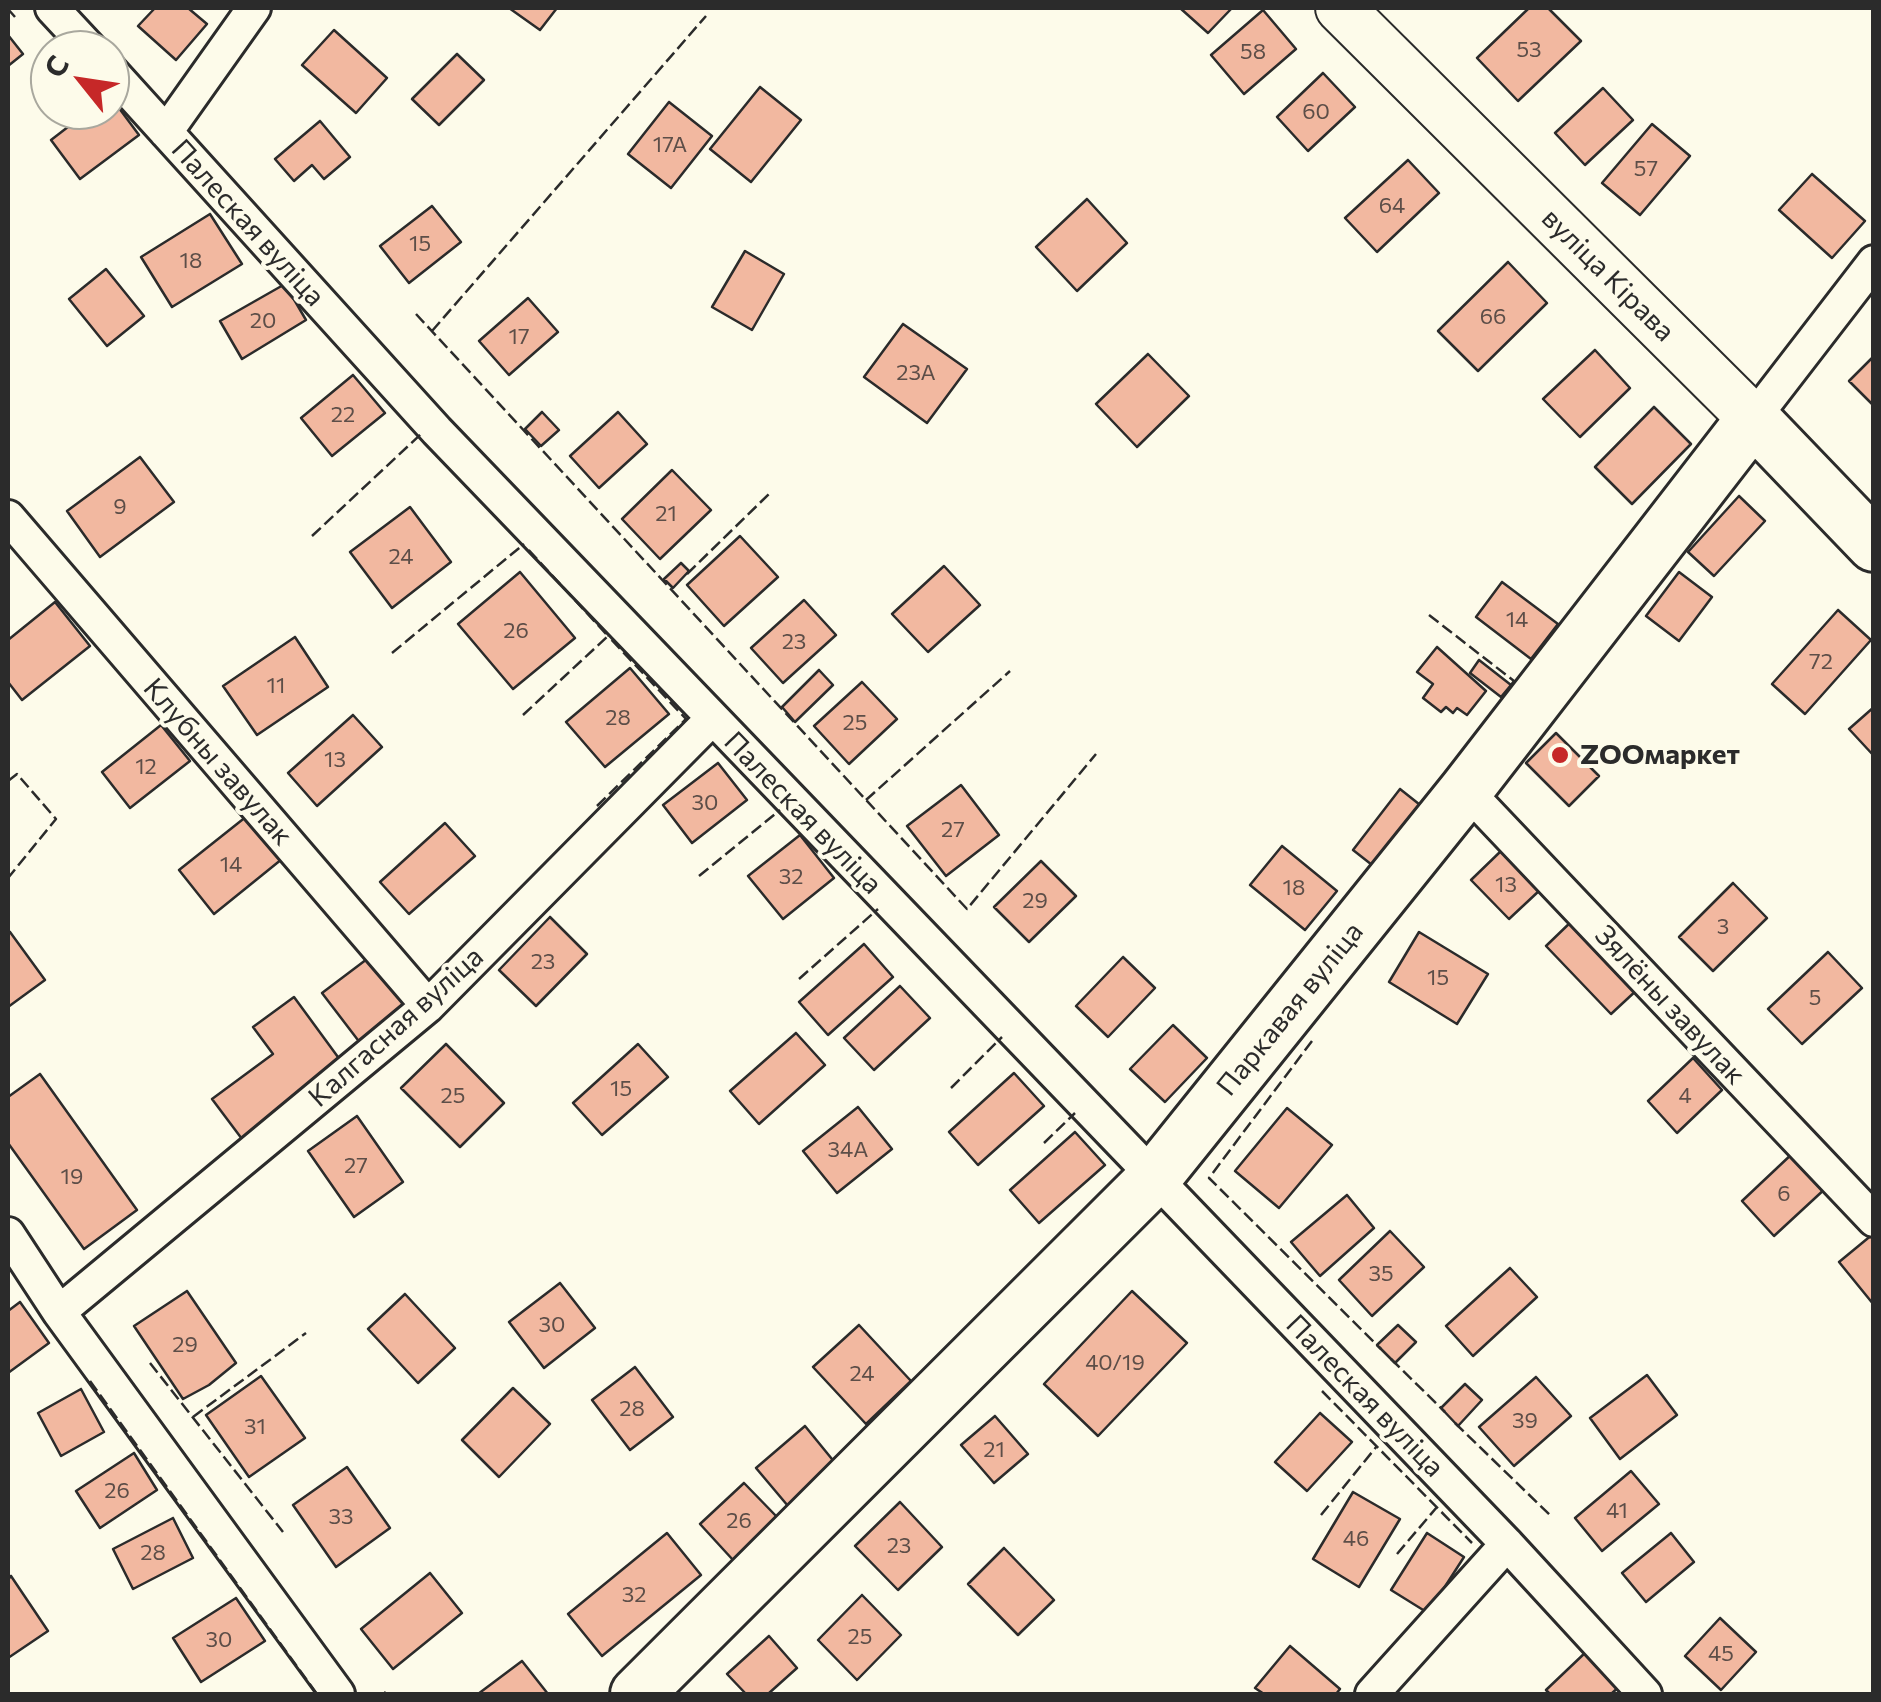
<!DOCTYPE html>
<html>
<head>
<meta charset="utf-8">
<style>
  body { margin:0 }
  #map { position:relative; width:1881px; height:1702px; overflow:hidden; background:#fdfbea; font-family:Commissioner,sans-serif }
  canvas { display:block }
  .frame { position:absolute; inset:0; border:10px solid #2b2b2b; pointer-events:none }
  .north { position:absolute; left:30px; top:30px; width:100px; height:100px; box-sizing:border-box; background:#fdfbea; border:2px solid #a9a89e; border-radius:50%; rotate:300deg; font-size:28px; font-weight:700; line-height:40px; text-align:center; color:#2b2b2b }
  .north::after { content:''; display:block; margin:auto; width:35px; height:45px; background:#c62828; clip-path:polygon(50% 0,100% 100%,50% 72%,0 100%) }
</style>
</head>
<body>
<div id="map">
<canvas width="1881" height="1702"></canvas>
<div class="frame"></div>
<div class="north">С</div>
</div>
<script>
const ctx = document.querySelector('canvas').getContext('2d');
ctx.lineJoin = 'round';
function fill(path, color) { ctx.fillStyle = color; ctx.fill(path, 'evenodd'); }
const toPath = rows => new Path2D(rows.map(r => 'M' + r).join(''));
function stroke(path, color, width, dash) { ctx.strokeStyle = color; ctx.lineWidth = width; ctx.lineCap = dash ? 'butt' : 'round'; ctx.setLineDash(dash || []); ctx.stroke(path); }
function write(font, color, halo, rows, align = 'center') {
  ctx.font = font + ' Commissioner,sans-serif'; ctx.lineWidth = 8; ctx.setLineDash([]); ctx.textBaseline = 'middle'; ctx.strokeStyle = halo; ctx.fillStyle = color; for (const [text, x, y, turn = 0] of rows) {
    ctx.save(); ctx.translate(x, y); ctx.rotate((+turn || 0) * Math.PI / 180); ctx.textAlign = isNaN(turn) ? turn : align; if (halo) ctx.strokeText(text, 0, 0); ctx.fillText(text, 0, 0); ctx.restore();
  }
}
const building = toPath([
  [155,8,188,8,207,24,176,60,138,26,155,8],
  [509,8,557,8,540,30,509,8],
  [1180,8,1232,8,1208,33,1180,8],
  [1529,8,1548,8,1581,41,1518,101,1477,58,1529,8],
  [1263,10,1296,49,1244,94,1211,55,1263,10],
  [334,30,387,78,356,113,302,65,334,30],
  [8,35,23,54,8,66,8,35],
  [457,54,484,80,439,125,412,99,457,54],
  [1323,73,1355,107,1308,151,1277,117,1323,73],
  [760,87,801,120,751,182,710,149,760,87],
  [1603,88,1633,120,1585,165,1555,133,1603,88],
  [110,96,139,135,80,179,51,140,90,110,110,110,110,96],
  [669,102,712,136,671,188,628,154,669,102],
  [320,121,350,157,324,179,312,165,294,181,275,159,320,121],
  [1652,124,1690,156,1640,215,1602,183,1652,124],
  [1408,160,1439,193,1377,252,1345,218,1408,160],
  [1812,174,1865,221,1832,258,1779,210,1812,174],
  [1087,199,1127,243,1077,291,1036,247,1087,199],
  [432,206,461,242,409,283,380,246,432,206],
  [210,214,242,264,172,307,141,257,210,214],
  [745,251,784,274,752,330,712,307,745,251],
  [1508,262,1547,303,1478,371,1438,331,1508,262],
  [106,269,144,316,107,346,69,299,106,269],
  [285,284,306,320,242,359,220,321,285,284],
  [528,298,558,332,509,375,479,341,528,298],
  [903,324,967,369,927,423,864,377,903,324],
  [1595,350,1630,388,1580,437,1543,399,1595,350],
  [1148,354,1189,396,1137,447,1096,404,1148,354],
  [1874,356,1874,406,1849,381,1874,356],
  [353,375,385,413,332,456,301,418,353,375],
  [1654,407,1691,444,1632,504,1595,467,1654,407],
  [542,412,559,430,541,446,525,429,542,412],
  [618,412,647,444,599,488,570,456,618,412],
  [140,457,174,502,100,557,67,511,140,457],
  [672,470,711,510,660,559,622,519,672,470],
  [1739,496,1765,521,1714,576,1688,552,1739,496],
  [410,507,451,562,392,608,350,552,410,507],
  [740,536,778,577,724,626,687,585,740,536],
  [681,563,689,571,673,588,664,579,681,563],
  [944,566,980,605,928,652,892,614,944,566],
  [520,572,575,638,513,689,458,624,520,572],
  [1679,572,1712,597,1679,641,1646,616,1679,572],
  [1502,582,1558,624,1531,659,1476,617,1502,582],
  [804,600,836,635,783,683,751,648,804,600],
  [55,602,90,646,22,700,8,682,8,640,55,602],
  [1838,610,1871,640,1805,714,1772,684,1838,610],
  [295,637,328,687,257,735,223,686,295,637],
  [1437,647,1486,691,1467,715,1457,708,1453,713,1446,707,1441,712,1423,698,1433,684,1417,672,1437,647],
  [1479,660,1511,685,1501,697,1470,673,1479,660],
  [630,668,669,714,605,767,566,722,630,668],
  [819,670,833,685,795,722,782,707,819,670],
  [862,682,897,719,849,764,814,726,862,682],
  [1874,707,1874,756,1849,729,1874,707],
  [353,715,382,747,317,806,288,773,353,715],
  [161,725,190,761,130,808,102,772,161,725],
  [1556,733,1599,776,1569,806,1526,763,1556,733],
  [718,763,747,800,692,843,663,805,718,763],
  [961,785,999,835,946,876,907,826,961,785],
  [1400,789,1429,812,1381,872,1353,850,1400,789],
  [247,816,282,859,214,914,179,870,247,816],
  [445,823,475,856,409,914,380,882,445,823],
  [800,835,834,878,783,919,748,876,800,835],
  [1282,846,1337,891,1305,930,1250,885,1282,846],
  [1502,850,1540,890,1509,919,1471,880,1502,850],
  [1041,861,1076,896,1029,942,994,907,1041,861],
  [1733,883,1767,918,1713,971,1679,937,1733,883],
  [550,917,587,954,536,1006,499,970,550,917],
  [1574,919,1639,988,1611,1014,1546,946,1574,919],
  [10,932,45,980,8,1007,8,934,10,932],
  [1419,932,1488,974,1457,1024,1389,982,1419,932],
  [864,944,893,977,828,1035,799,1002,864,944],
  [1828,952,1862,988,1802,1044,1768,1009,1828,952],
  [375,953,416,1007,364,1048,322,993,375,953],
  [1123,957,1155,988,1108,1037,1076,1006,1123,957],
  [900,986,930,1018,874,1070,844,1038,900,986],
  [294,997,346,1068,245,1143,212,1099,273,1054,253,1027,294,997],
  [1173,1025,1207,1058,1165,1102,1130,1069,1173,1025],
  [796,1033,825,1065,759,1124,730,1091,796,1033],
  [446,1044,504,1103,460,1147,401,1088,446,1044],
  [638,1044,668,1077,602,1135,573,1103,638,1044],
  [1693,1058,1722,1090,1677,1133,1648,1101,1693,1058],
  [1014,1073,1044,1106,978,1165,949,1132,1014,1073],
  [40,1074,137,1210,84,1249,8,1143,8,1097,40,1074],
  [858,1107,892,1149,837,1193,803,1151,858,1107],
  [1287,1108,1332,1145,1279,1208,1235,1171,1287,1108],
  [357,1116,403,1182,354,1217,308,1151,357,1116],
  [1075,1132,1105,1165,1039,1223,1010,1190,1075,1132],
  [1794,1152,1827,1187,1774,1236,1742,1201,1794,1152],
  [1347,1195,1374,1228,1320,1276,1291,1242,1347,1195],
  [1390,1231,1424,1267,1372,1316,1339,1280,1390,1231],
  [1873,1234,1874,1235,1874,1305,1839,1262,1873,1234],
  [1510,1268,1537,1297,1473,1356,1446,1326,1510,1268],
  [560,1283,595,1328,544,1368,509,1322,560,1283],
  [187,1291,236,1363,209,1385,183,1399,134,1326,187,1291],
  [1132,1291,1187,1343,1098,1436,1044,1384,1132,1291],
  [405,1294,455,1348,418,1383,368,1329,405,1294],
  [20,1302,49,1343,8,1373,8,1311,20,1302],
  [859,1325,911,1381,866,1424,813,1367,859,1325],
  [1398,1325,1416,1342,1395,1363,1377,1345,1398,1325],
  [635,1367,673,1417,630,1450,592,1400,635,1367],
  [1647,1375,1677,1415,1620,1459,1590,1418,1647,1375],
  [261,1376,305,1438,249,1477,206,1415,261,1376],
  [1536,1377,1571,1416,1514,1466,1479,1427,1536,1377],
  [1465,1384,1482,1400,1458,1426,1441,1408,1465,1384],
  [513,1388,550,1424,499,1477,462,1440,513,1388],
  [81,1389,104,1432,61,1456,38,1413,81,1389],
  [1320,1413,1352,1442,1307,1491,1275,1462,1320,1413],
  [995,1416,1028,1454,994,1483,961,1445,995,1416],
  [805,1426,836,1464,788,1506,756,1468,805,1426],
  [134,1453,157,1490,100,1528,76,1491,134,1453],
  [347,1467,390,1528,336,1567,293,1505,347,1467],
  [1631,1471,1659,1504,1602,1551,1575,1518,1631,1471],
  [744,1483,778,1518,733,1560,700,1524,744,1483],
  [1353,1492,1400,1519,1359,1587,1313,1559,1353,1492],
  [900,1502,942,1547,898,1590,855,1546,900,1502],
  [173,1518,193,1558,133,1589,113,1549,173,1518],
  [667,1533,701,1575,602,1656,568,1614,667,1533],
  [1427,1533,1464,1557,1428,1613,1391,1590,1427,1533],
  [1671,1533,1694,1562,1646,1602,1622,1573,1671,1533],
  [1004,1548,1054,1600,1018,1635,968,1584,1004,1548],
  [430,1573,462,1613,393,1669,361,1629,430,1573],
  [11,1576,48,1631,8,1658,8,1579,11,1576],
  [862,1595,901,1635,857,1680,818,1640,862,1595],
  [236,1598,265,1641,201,1682,173,1638,236,1598],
  [1720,1618,1756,1652,1721,1690,1685,1656,1720,1618],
  [769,1636,797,1668,768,1694,746,1694,727,1674,769,1636],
  [1290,1646,1340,1689,1336,1694,1264,1694,1255,1688,1290,1646],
  [1587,1651,1620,1686,1611,1694,1550,1694,1546,1690,1587,1651],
  [522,1661,548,1694,478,1694,522,1661]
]);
const minor = toPath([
  [52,8,91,50],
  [110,70,437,431,1507,1544,1645,1694],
  [166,132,254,8],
  [1753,419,1874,262],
  [8,517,428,1006],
  [1466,790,1874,1220],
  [8,1234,59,1312,338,1694],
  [59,1312,428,1006,711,720],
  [1372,1694,1507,1544]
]);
const secondary = toPath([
  [1340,8,1753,419]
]);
const primary = toPath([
  [637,1694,1155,1177,1466,790,1753,419,1874,545]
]);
const fence = toPath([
  [8,9,15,17],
  [416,314,967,909,1096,754],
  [432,331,706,16],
  [312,536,421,434],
  [687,574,770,493],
  [1429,615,1514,681,1511,685],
  [392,653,524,544],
  [523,715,608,636,526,547],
  [8,781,17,774,56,819,8,878],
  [866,800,1010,671],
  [597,806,686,719,608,636],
  [699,876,780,810],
  [799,979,878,909],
  [1312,1041,1209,1178,1381,1349],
  [951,1088,1002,1037],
  [1044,1143,1075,1113],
  [1391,1359,1445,1412],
  [150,1363,283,1532],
  [90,1381,317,1694],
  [1322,1391,1472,1543],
  [193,1417,306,1333],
  [1455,1423,1552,1517],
  [1321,1515,1377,1446],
  [1397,1554,1437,1507],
  [384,1692,386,1694]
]);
const markers = [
  [1560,755,10,"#c62828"]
];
const numberNames = [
  ["53",1529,50],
  ["58",1253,52],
  ["60",1316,112],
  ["17А",670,145],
  ["57",1646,169],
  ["64",1392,206],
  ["15",420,244],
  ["18",191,261],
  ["66",1493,317],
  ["20",263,321],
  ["17",519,337],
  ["23А",916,373],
  ["22",343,415],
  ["9",120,507],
  ["21",666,514],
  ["24",401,557],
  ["14",1517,620],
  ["26",516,631],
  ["23",794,642],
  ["72",1821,662],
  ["11",276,686],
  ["28",618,718],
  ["25",855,723],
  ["13",335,760],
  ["12",146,767],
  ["30",705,803],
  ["27",953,830],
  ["14",231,865],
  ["32",791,877],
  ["13",1506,885],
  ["18",1294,888],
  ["29",1035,901],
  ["3",1723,927],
  ["23",543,962],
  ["15",1438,978],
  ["5",1815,998],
  ["15",621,1089],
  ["25",453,1096],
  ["4",1685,1096],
  ["34А",848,1150],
  ["27",356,1166],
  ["19",72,1177],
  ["6",1784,1194],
  ["35",1381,1274],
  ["30",552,1325],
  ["29",185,1345],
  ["40/19",1115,1363],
  ["24",862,1374],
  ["28",632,1409],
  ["39",1525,1421],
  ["31",255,1427],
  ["21",994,1450],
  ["26",117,1491],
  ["41",1617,1511],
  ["33",341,1517],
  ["26",739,1521],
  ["46",1356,1539],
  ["23",899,1546],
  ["28",153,1553],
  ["32",634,1595],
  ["25",860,1637],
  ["30",219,1640],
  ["45",1721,1654]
];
const streetNames = [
  ["Палеская вуліца",248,223,48],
  ["вуліца Кірава",1608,275,45],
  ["Клубны завулак",218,762,49],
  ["Палеская вуліца",803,813,46],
  ["Зялёны завулак",1670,1005,47],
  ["Паркавая вуліца",1290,1009,-51],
  ["Калгасная вуліца",396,1027,-42],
  ["Палеская вуліца",1365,1396,46]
];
const poiNames = [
  ["ZOOмаркет",1580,755]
];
fill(building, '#f2b8a0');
stroke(building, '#2b2b2b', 2.5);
stroke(minor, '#2b2b2b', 38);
stroke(secondary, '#2b2b2b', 52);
stroke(primary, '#2b2b2b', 58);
stroke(minor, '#fdfbea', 32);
stroke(secondary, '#fdfbea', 48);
stroke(primary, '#fdfbea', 52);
stroke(fence, '#2b2b2b', 2.5, [12, 5]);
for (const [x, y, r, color] of markers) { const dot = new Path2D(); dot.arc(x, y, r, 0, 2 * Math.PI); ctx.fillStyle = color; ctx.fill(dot); stroke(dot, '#fdfbea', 4); }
write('22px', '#5d4e48', null, numberNames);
write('28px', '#2b2b2b', '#fdfbea', streetNames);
write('bold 28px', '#2b2b2b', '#fdfbea', poiNames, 'left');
</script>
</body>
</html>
